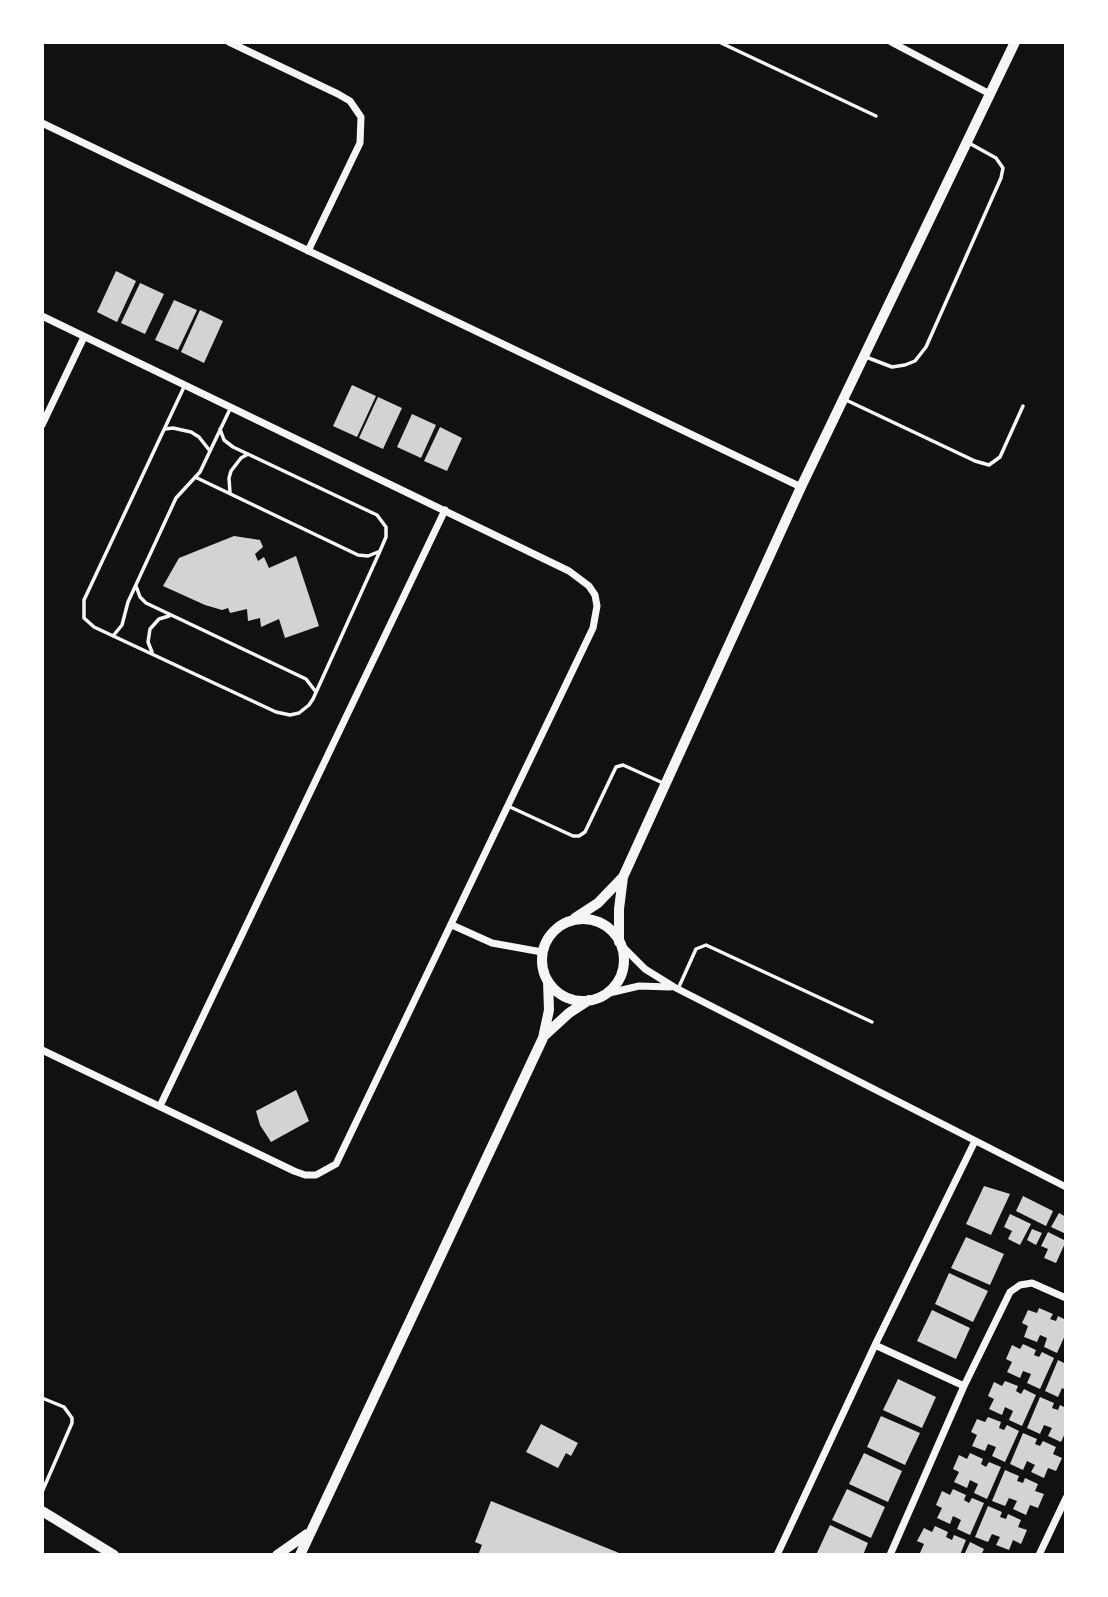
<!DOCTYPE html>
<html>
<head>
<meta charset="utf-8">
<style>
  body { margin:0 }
  #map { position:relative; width:1108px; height:1597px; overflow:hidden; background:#111; font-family:"Crimson Pro",serif }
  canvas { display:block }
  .frame { position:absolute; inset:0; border:44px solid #fff; pointer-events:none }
</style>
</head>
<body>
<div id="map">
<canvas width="1108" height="1597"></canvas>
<div class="frame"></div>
</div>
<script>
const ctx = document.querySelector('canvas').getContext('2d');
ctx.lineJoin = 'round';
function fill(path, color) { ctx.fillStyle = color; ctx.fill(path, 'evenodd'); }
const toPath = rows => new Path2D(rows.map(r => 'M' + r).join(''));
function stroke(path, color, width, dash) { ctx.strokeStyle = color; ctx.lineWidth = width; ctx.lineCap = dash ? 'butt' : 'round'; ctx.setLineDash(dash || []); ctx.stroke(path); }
const building = toPath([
  [116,271,136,281,117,322,97,312],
  [140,283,164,294,145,334,121,323],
  [174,300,197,310,178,350,155,340],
  [200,310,223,321,204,363,181,352],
  [352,385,376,396,357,437,333,426],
  [378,397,402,408,383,449,359,438],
  [412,414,436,425,421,458,397,447],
  [440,427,462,438,447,471,424,461],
  [234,536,260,540,263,547,255,554,258,561,264,557,269,568,296,556,319,626,285,638,279,619,261,627,260,618,248,621,247,609,230,613,228,608,222,610,205,605,163,586,179,558],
  [296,1090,309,1121,271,1142,260,1125,256,1111],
  [984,1186,1010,1194,991,1235,966,1224],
  [1023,1196,1053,1211,1046,1226,1016,1211],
  [1059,1213,1066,1217,1066,1234,1051,1227],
  [1010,1214,1031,1224,1020,1245,1008,1239,1012,1231,1004,1227],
  [1032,1229,1042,1233,1036,1245,1027,1240],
  [1048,1232,1066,1241,1056,1263,1044,1258,1048,1249,1041,1246],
  [966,1237,1004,1254,990,1285,951,1268],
  [949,1273,988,1291,973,1322,935,1304],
  [1039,1308,1053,1314,1050,1319,1056,1321,1058,1316,1066,1320,1066,1333,1057,1353,1044,1347,1047,1338,1040,1335,1037,1342,1024,1337,1028,1326,1022,1323,1028,1310,1037,1313],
  [932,1310,970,1328,956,1359,917,1341],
  [1023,1344,1036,1350,1034,1355,1039,1357,1042,1352,1054,1358,1040,1389,1027,1383,1031,1374,1023,1371,1020,1378,1007,1372,1012,1362,1006,1359,1012,1345,1020,1349],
  [1058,1360,1066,1364,1066,1390,1062,1388,1058,1397,1045,1391],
  [898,1379,936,1397,922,1428,883,1410],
  [1005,1381,1018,1386,1016,1391,1021,1394,1024,1389,1036,1395,1022,1426,1009,1420,1013,1411,1005,1407,1002,1415,989,1409,994,1399,988,1396,994,1382,1002,1386],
  [1040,1397,1054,1403,1052,1408,1058,1410,1060,1405,1066,1408,1066,1431,1061,1442,1048,1436,1052,1428,1044,1425,1040,1434,1027,1428],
  [881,1416,920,1433,905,1465,867,1447],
  [988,1417,1001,1422,999,1428,1004,1430,1007,1425,1019,1431,1005,1462,992,1456,996,1447,988,1444,985,1451,972,1446,977,1435,971,1432,977,1419,985,1422],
  [541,1424,578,1443,571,1456,566,1453,558,1468,526,1452],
  [1023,1433,1037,1439,1035,1444,1040,1446,1043,1441,1056,1447,1053,1454,1062,1458,1056,1471,1048,1468,1044,1478,1031,1472,1035,1465,1027,1461,1023,1470,1010,1464],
  [864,1453,902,1471,888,1502,849,1484],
  [970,1453,983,1459,981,1464,986,1467,989,1462,1001,1467,987,1499,974,1493,978,1484,970,1480,967,1488,954,1482,959,1472,953,1469,959,1455,967,1459],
  [1005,1470,1019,1476,1017,1481,1023,1483,1025,1478,1038,1484,1035,1491,1044,1494,1038,1508,1030,1505,1026,1515,1013,1509,1017,1501,1009,1498,1005,1506,992,1501],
  [847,1489,885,1507,871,1538,832,1520],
  [953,1489,966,1495,964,1500,969,1503,972,1498,984,1503,970,1535,957,1529,961,1520,953,1516,950,1524,937,1518,942,1508,936,1505,942,1491,950,1495],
  [491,1501,624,1555,478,1555,482,1545,475,1542],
  [988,1506,1002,1512,1000,1517,1006,1519,1008,1514,1021,1520,1018,1527,1027,1530,1021,1544,1013,1540,1009,1550,996,1545,1000,1537,992,1534,988,1542,975,1537],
  [830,1525,868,1543,863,1555,816,1555],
  [935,1526,948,1532,946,1537,952,1540,954,1535,966,1540,960,1555,935,1553,934,1555,919,1555,924,1544,917,1541,924,1528,932,1532],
  [970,1542,984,1549,981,1555,964,1555]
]);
const service = toPath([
  [719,42,876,116],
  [866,357,892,367,905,365,915,361,926,347,1001,178,1003,168,996,158,969,143],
  [184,387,84,600,84,618,94,627,276,712,290,715,299,713,309,705,313,699,380,551,386,537,386,527,377,515,233,447,224,440,220,429],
  [846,400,975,461,989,465,1000,457,1023,406],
  [165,429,173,428,191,432,199,437,210,451],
  [195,477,358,555,368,556,378,552],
  [230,493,229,478,231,471,241,458,248,454],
  [136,586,140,597,146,603,306,679,316,692],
  [113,636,122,625,128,602,176,498,200,472,231,407],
  [152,652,148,642,150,629,159,619,169,616],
  [508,806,573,836,579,836,585,832,616,767,623,765,663,783],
  [678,989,696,949,706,945,872,1022],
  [42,1398,64,1407,72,1418,72,1423,42,1492]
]);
const minor = toPath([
  [229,42,338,94,350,101,361,117,360,143,308,251],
  [891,42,990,94],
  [42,123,801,487],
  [42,316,569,571,589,586,595,595,597,606,593,628,336,1164,316,1175,305,1175,294,1171,42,1050],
  [42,425,84,337],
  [452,925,492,943,542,952],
  [621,945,645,969,674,987,1066,1187],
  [605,994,639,986,670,987],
  [160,1106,445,510],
  [875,1345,964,1386],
  [777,1555,875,1345,975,1141],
  [890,1555,964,1386,1010,1292,1020,1285,1032,1283,1066,1298],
  [1039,1555,1066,1498]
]);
const secondary = toPath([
  [575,918,598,903,623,877],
  '542 960a41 41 0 1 1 82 0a41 41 0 1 1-82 0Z',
  [619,942,619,909,623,877,801,487,1015,42],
  [545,1035,569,1013,589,1000],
  [42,1511,114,1555],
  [277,1555,307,1534],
  [300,1555,543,1038,549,1010,548,981]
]);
fill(building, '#d3d3d3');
stroke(service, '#f5f5f5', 3.5);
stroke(minor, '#f5f5f5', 7);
stroke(secondary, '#f5f5f5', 10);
</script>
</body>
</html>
